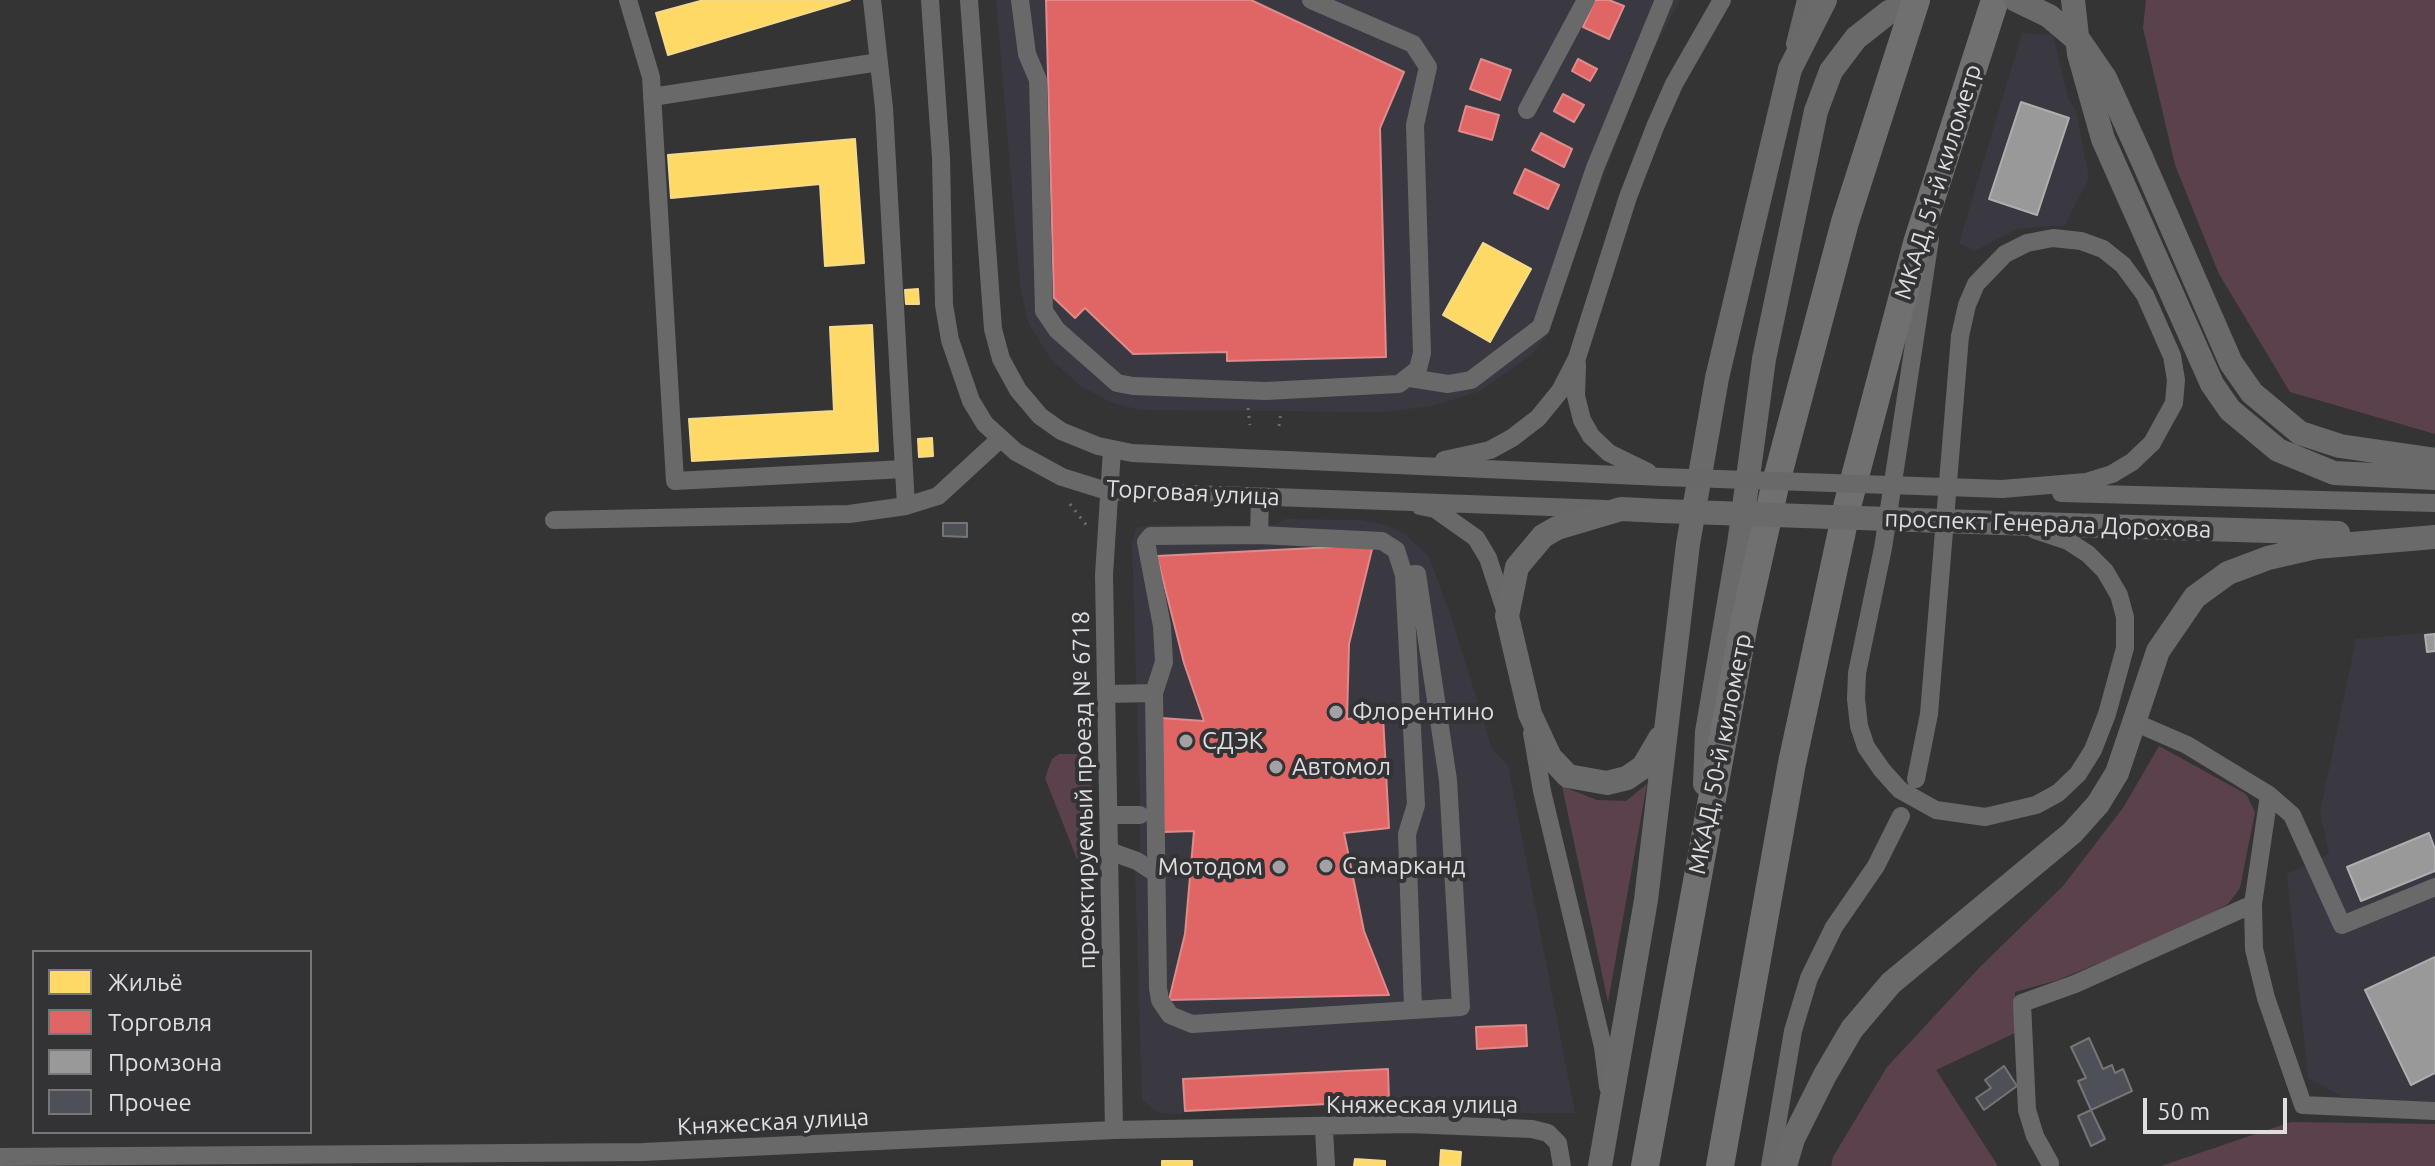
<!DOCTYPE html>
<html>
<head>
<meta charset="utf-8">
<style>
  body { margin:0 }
  #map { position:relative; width:2435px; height:1166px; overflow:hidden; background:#343435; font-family:Ubuntu,sans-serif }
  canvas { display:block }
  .legend { position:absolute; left:32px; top:950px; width:280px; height:184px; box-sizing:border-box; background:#333336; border:2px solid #77777a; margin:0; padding:10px 14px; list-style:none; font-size:24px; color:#dedee0 }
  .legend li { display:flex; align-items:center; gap:16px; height:40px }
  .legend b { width:40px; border:2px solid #77777a }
  .scale { position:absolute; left:2143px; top:1098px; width:144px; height:36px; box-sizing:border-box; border:4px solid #dedee0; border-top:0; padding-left:10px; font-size:24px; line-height:28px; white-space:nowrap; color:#dedee0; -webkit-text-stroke:6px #333336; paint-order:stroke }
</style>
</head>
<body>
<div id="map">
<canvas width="2435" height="1166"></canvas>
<ul class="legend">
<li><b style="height:22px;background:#ffd966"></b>Жильё</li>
<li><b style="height:22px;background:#e06666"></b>Торговля</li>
<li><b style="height:22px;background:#999"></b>Промзона</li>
<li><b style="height:22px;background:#4d5056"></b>Прочее</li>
</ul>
<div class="scale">50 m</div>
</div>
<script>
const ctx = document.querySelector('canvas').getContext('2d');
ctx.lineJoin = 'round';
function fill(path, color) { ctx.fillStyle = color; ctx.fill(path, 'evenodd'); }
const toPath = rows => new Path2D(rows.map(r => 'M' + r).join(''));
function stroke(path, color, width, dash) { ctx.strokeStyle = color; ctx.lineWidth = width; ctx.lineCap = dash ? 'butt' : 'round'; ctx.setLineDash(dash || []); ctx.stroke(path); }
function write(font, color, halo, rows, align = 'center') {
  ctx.font = font + ' Ubuntu,sans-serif'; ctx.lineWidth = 8; ctx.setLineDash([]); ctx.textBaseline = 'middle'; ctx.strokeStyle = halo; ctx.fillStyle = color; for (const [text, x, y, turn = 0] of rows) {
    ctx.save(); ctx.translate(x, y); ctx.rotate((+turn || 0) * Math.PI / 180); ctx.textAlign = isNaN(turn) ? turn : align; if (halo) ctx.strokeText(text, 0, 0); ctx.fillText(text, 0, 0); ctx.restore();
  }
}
const built = toPath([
  [996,0,1680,0,1646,65,1587,219,1549,333,1531,355,1480,391,1432,406,1383,412,1140,410,1110,402,1079,385,1050,358,1028,322,1020,285],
  [2022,33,2053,35,2068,98,2076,111,2089,178,2065,225,2016,229,1975,251,1959,243],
  [1285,519,1361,520,1386,525,1405,534,1429,557,1451,616,1492,749,1508,765,1575,1113,1427,1113,1389,1101,1185,1111,1181,1114,1158,1113,1142,1100,1135,869,1140,850,1140,808,1132,542,1136,528,1150,525,1275,525],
  [2435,632,2435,1102,2343,1097,2308,1078,2287,874,2329,854,2320,812,2356,639]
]);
const green = toPath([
  [2146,0,2435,0,2435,434,2290,392,2219,274,2175,165,2143,28],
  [2159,746,2246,794,2255,812,2240,888,2228,904,2192,924,2058,980,2015,992,2015,1033,1936,1070,1998,1166,1831,1166,1833,1157,1887,1067,1980,967,2063,886,2123,808],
  [1059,754,1079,754,1091,763,1094,902,1045,778,1052,759],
  [1647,784,1608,1002,1562,786,1597,800,1626,801],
  [2291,1122,2435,1124,2435,1166,2161,1166]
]);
const homes = toPath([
  [704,0,850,0,668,55,656,13,704,0],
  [855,139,864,263,825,266,820,184,671,198,668,155,855,139],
  [1483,243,1531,269,1490,342,1443,315,1483,243],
  [918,289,919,304,906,304,905,290,918,289],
  [872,325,878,451,692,461,689,419,834,411,830,327,872,325],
  [932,438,933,456,919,457,918,439,932,438],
  [1441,1150,1461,1152,1460,1166,1440,1166,1441,1150],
  [1355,1159,1385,1161,1385,1166,1354,1166,1355,1159],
  [1162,1161,1192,1161,1192,1166,1162,1166,1162,1161]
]);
const shops = toPath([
  [1046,0,1251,0,1404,72,1380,128,1386,357,1227,361,1227,352,1133,354,1085,308,1075,318,1054,298,1046,0],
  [1595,0,1609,0,1624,6,1609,39,1583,27,1595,0],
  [1481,59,1511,70,1500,100,1470,89,1481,59],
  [1578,59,1597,69,1590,81,1572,71,1578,59],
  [1563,94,1584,105,1574,122,1554,111,1563,94],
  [1466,106,1499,115,1492,140,1459,131,1466,106],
  [1541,133,1572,149,1564,167,1532,150,1541,133],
  [1525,169,1559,185,1548,209,1514,193,1525,169],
  [1373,545,1349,644,1347,719,1383,716,1389,828,1344,833,1364,931,1389,995,1169,1000,1185,934,1194,831,1164,832,1161,718,1204,721,1184,663,1157,556,1373,545],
  [1526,1025,1527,1046,1477,1049,1476,1027,1526,1025],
  [1388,1069,1389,1101,1185,1111,1183,1079,1388,1069]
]);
const industry = toPath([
  [2021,102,2069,118,2037,215,1989,199,2021,102],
  [2435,634,2435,651,2427,652,2425,635,2435,634],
  [2429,833,2435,849,2435,871,2361,901,2347,867,2429,833],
  [2435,957,2435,1073,2411,1085,2365,990,2435,957]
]);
const building = toPath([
  [943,523,967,523,967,537,943,536,943,523],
  [2089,1038,2103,1069,2112,1065,2115,1073,2123,1069,2132,1091,2091,1110,2078,1081,2086,1078,2071,1047,2089,1038],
  [2004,1066,2017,1086,1984,1110,1976,1098,1991,1088,1985,1080,2004,1066],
  [2091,1110,2105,1139,2091,1146,2078,1116,2091,1110]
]);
const path = toPath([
  [1248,408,1250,425],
  [1279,426,1281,411],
  [1070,504,1087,526]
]);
const minor = toPath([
  [628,0,651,77,675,481,904,469],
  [872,0,884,108,906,506],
  [930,0,941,158,944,305,950,340,971,401,985,424,1016,452,1062,477,1107,491,1606,509],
  [969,0,993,329,1001,359,1018,390,1040,416,1061,431,1098,446,1132,453,1662,477],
  [1020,0,1027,54,1038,80,1044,311,1057,330,1117,383,1133,386,1266,391,1399,384,1418,369,1422,353,1415,125,1428,67,1413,44,1311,0],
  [1795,44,1806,0],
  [652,97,879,62],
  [1527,110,1586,0],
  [1930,239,1883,548,1857,673,1856,699,1859,726,1866,747,1882,770,1900,790,1936,810,1985,817,2036,805,2058,793,2078,774,2093,750,2107,714,2125,648,2125,617,2119,595,2105,571,2088,554,2068,541,2035,530],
  [1577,365,1576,396,1582,420,1591,436,1609,453,1648,472],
  [1410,378,1448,384,1471,380,1541,327,1595,168,1664,0],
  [1112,450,1104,575,1114,1130],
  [1444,460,1490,450,1512,438,1538,418,1560,391,1577,358,1628,197,1655,127,1674,84,1722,0],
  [2061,493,2435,503],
  [1420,506,1435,509,1476,538,1488,558,1507,616],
  [554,520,849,514,906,506,938,496,1000,439],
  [1259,535,1260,498],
  [1404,575,1396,550,1382,541,1259,535,1151,536,1146,542,1162,626,1164,662,1154,693,1158,988,1160,1000,1170,1015,1192,1024,1461,1007,1448,780,1417,574,1404,575,1416,805,1407,834,1413,1008],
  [1107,694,1154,693],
  [2134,722,2187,745,2269,795,2292,815,2342,925,2435,887],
  [1532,733,1542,791,1603,1047,1608,1087],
  [1916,779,1929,714,1960,336,1967,305,1976,284,2005,254,2027,243,2053,238,2081,241,2103,249,2123,265,2145,295,2172,356,2176,380,2174,403,2152,443,2132,462,2112,474,2086,482,2002,489],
  [2269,795,2253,904,2254,949,2266,998,2303,1105,2435,1111],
  [1109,815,1140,815],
  [1109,851,1137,861,1157,874],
  [1324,1129,1326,1166],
  [0,1157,643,1152,1114,1130,1409,1124,1532,1129,1548,1133,1558,1143,1562,1166],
  [2050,1163,2035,1136,2027,1110,2022,1003,2075,984,2253,904],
  [1770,1166,1793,1031,1809,978,1834,927,1876,866,1901,816]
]);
const major = toPath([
  [2073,0,2079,54,2103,139,2212,384,2230,410,2278,450,2334,473,2435,478],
  [2141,157,2231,363,2252,393,2300,433,2340,446,2435,460],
  [2001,523,2338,533],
  [1660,738,1643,767,1627,778,1607,783,1568,776,1550,757,1530,714,1507,616,1517,567,1543,536,1557,528,1621,509,1661,511],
  [1705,784,1707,732,1739,544,1764,359,1816,111,1831,71,1856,38,1889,12,1916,0],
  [1600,1166,1646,900,1688,544,1717,378,1790,69,1825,0],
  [1785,1166,1793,1139,1825,1075,1852,1029,1891,983,2072,833,2098,804,2117,773,2158,651,2195,597,2228,573,2268,558,2316,547,2435,537]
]);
const highway = toPath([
  [1645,1166,1744,624,1775,486,1845,222,1916,0],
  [1720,1166,1792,763,1848,503,1917,243,1995,0]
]);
const minorBridge = toPath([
  [1662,477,2002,489]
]);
const majorBridge = toPath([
  [2016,0,2049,16,2081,43,2105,78,2141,157],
  [1661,511,2001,523]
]);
const markers = [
  [1336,712,8,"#a2a2a4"],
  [1186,741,8,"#a2a2a4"],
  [1276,767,8,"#a2a2a4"],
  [1326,866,8,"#a2a2a4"],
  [1279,867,8,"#a2a2a4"]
];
const streetNames = [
  ["МКАД, 51-й километр",1938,182,-73],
  ["Торговая улица",1193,493,3],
  ["проспект Генерала Дорохова",2048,524,2],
  ["МКАД, 50-й километр",1720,754,-79],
  ["проектируемый проезд № 6718",1084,790,-91],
  ["Княжеская улица",1422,1105],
  ["Княжеская улица",773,1122,-3]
];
const poiNames = [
  ["Флорентино",1352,712],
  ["СДЭК",1202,741],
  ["Автомол",1292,767],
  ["Самарканд",1342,866],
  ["Мотодом",1263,867,"right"]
];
fill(built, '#3a3941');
fill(green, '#5b414c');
fill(homes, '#ffd966');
stroke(homes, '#f5da8b', 2);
fill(shops, '#e06666');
stroke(shops, '#df8a8b', 2);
fill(industry, '#999');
stroke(industry, '#aeaeae', 2);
fill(building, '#4d5056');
stroke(building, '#757576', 2);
stroke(path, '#707070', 3, [2, 6]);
stroke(minor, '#6a696a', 18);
stroke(major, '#6a6a6b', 24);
stroke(highway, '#707070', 28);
stroke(minorBridge, '#6a696a', 18);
stroke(majorBridge, '#6a6a6b', 24);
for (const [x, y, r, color] of markers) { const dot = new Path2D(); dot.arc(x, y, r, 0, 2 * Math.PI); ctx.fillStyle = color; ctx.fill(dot); stroke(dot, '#333336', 3); }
write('24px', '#dedee0', '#333336', streetNames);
write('24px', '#dedee0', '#333336', poiNames, 'left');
</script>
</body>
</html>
